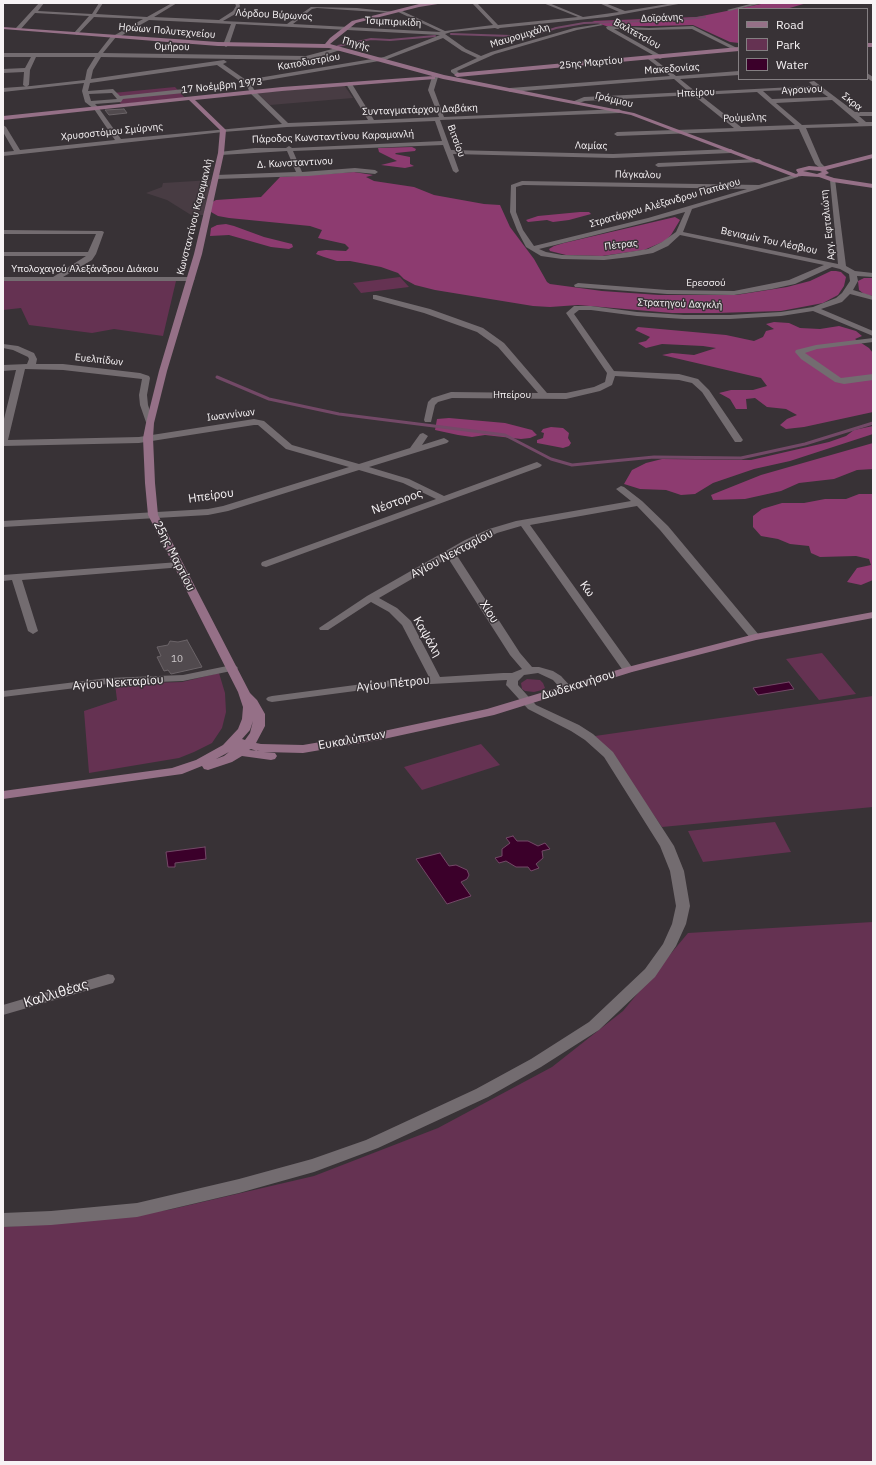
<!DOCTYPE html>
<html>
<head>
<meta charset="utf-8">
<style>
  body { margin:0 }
  #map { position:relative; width:876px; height:1465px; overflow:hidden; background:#383236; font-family:"IBM Plex Sans",sans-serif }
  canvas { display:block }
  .frame { position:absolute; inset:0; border:4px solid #f7f3f5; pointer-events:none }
  .legend { position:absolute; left:738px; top:8px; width:130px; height:72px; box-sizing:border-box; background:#383236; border:1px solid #847f82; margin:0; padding:5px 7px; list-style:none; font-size:12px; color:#f7f3f5 }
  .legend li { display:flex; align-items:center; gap:8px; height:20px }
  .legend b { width:20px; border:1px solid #847f82 }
</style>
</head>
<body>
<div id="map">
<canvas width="876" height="1465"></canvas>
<div class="frame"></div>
<ul class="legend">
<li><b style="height:5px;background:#957087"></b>Road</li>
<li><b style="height:11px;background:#653252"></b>Park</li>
<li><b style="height:11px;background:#3b002a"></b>Water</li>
</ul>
</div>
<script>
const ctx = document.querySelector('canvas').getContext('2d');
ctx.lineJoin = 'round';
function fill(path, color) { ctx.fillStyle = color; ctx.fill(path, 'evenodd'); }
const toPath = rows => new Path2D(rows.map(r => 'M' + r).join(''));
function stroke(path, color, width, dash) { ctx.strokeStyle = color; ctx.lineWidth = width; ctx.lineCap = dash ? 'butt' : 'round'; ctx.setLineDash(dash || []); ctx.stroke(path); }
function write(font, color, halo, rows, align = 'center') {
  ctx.font = font + ' "IBM Plex Sans",sans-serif'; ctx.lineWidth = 3; ctx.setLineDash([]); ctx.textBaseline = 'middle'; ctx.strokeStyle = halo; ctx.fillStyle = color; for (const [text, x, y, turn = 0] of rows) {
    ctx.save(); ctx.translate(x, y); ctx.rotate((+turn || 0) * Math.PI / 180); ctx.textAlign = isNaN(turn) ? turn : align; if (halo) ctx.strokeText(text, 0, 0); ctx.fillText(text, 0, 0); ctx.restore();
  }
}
const built = toPath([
  [344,85,353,98,270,105,257,93],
  [211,180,205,215,191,215,167,200,146,193,162,187,163,183]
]);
const green = toPath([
  [175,87,185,98,121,104,113,93],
  [400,277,409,287,361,293,353,283],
  [3,280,176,281,163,336,114,329,92,333,29,325,21,308,3,310],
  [822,653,856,694,819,700,786,659],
  [219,673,225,693,226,712,222,728,212,743,194,752,179,758,89,773,84,711,117,700,115,684,182,682],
  [527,679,540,680,543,683,545,688,542,690,534,692,525,691,522,689,521,683],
  [873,696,873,807,662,827,612,755,595,736],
  [481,744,500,765,422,790,404,767],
  [775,822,791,852,703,862,688,831],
  [873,922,873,1462,3,1462,3,1227,32,1225,168,1210,314,1176,438,1128,552,1067,623,1011,688,933]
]);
const forest = toPath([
  [766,3,807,3,786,9,739,9,739,43,730,42,693,25,654,26,606,26,592,21,697,17],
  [412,147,416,149,415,151,396,153,395,154,410,157,410,164,414,166,405,168,381,165,397,161,379,152,378,148],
  [354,172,373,175,366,177,374,181,414,187,434,195,484,204,500,205,510,227,534,259,547,282,550,284,602,291,659,295,736,295,787,287,810,281,831,271,836,271,841,272,846,277,844,286,838,295,823,303,781,311,716,313,672,313,578,305,550,307,533,306,435,290,415,285,404,279,398,273,381,267,350,261,337,261,324,257,316,254,318,251,326,250,346,251,349,248,345,244,318,238,322,230,310,226,229,218,218,216,211,212,209,204,216,200,261,197,280,177],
  [580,212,589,212,591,214,569,220,553,222,547,220,528,222,526,220,538,216],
  [675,217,680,220,671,235,665,241,644,250,602,256,566,255,550,251,549,249,554,246,564,243],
  [226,224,234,226,264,237,292,244,293,247,289,249,271,247,229,235,210,236,211,228,217,225],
  [864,278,873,278,873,296,864,294,859,290,858,281],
  [774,322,789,323,800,328,820,329,839,326,856,331,862,336,855,339,869,348,873,353,873,412,804,427,786,429,780,425,787,419,797,415,786,409,767,407,755,398,746,399,747,409,736,409,730,399,719,393,731,390,753,390,767,386,761,378,662,355,672,353,694,355,716,348,703,346,662,344,646,348,638,343,646,341,650,337,635,330,638,327,726,335,754,341,763,337,766,331,774,329,766,324],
  [449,418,505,423,532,430,537,435,530,438,521,439,485,435,472,437,458,435,435,430,437,419],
  [873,426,873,434,790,461,754,469,713,483,695,494,681,495,666,490,640,489,624,484,632,470,646,463,662,459,751,460,829,442,846,436,854,430],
  [551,427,563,428,569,433,568,438,571,443,569,446,563,448,537,443,537,440,543,438,544,433,541,432,543,429],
  [873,443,873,469,857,470,834,479,799,483,781,491,745,499,713,500,711,495,761,475],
  [859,494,873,494,873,580,861,585,847,582,857,568,871,565,869,559,856,556,820,557,811,553,809,546,790,544,778,539,761,536,753,527,753,516,762,509,782,503,804,503,825,499,846,499]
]);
const water = toPath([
  [789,682,794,689,758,695,753,688,789,682],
  [513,836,517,841,528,841,538,846,545,843,550,849,542,851,543,858,536,864,539,868,531,871,528,867,516,867,506,861,499,863,495,858,502,856,502,849,510,843,506,838,513,836],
  [205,847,206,859,175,863,175,867,168,867,166,852,205,847],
  [440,853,449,866,456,865,467,870,469,875,467,879,461,882,471,896,447,904,416,859,440,853]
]);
const streamFar1 = toPath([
  [451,34,511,36,544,32,556,28,584,23,678,20,705,17],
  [338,46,371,39,390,40,435,36]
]);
const stream = toPath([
  [217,377,269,399,339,414,505,435,551,459,572,465,654,457,741,458,805,444,873,423]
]);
const building = toPath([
  [124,109,127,113,109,115,105,110,124,109],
  [187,640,202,667,171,674,168,670,164,671,157,657,161,656,157,647,168,645,170,641,178,642,187,640]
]);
const street = toPath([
  [39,3,44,3,38,11,92,14,99,3,103,3,96,14,147,17,172,3,177,3,154,17,219,20,233,11,236,6,235,3,239,3,240,6,237,13,223,21,287,24,311,7,357,8,394,12,392,13,317,8,312,9,293,24,441,32,396,11,400,10,445,31,493,25,472,3,477,3,498,25,578,17,543,3,549,3,583,17,619,12,599,3,605,3,625,11,674,3,684,3,607,17,500,28,498,29,495,28,451,32,445,34,466,49,481,56,491,52,574,28,601,24,603,25,577,30,495,54,457,71,461,75,458,77,451,72,451,70,477,58,462,51,443,38,385,60,250,83,255,91,288,123,368,120,346,84,349,82,352,84,374,120,439,117,428,90,432,77,435,75,438,77,434,90,444,117,619,109,622,111,619,113,440,120,451,150,613,154,731,149,734,151,731,153,613,158,453,154,459,171,456,173,453,171,443,145,293,151,302,172,355,168,375,170,378,172,375,174,355,172,308,176,216,179,213,177,216,175,296,172,287,151,221,155,219,154,219,152,255,148,286,148,289,146,292,148,313,147,442,141,435,121,287,127,223,132,3,156,3,152,14,151,3,132,3,125,6,127,20,150,115,140,94,109,85,102,82,91,84,83,3,92,3,88,31,86,85,80,87,70,95,57,36,57,30,70,29,85,26,87,23,85,24,72,3,73,3,69,25,68,31,57,3,57,3,53,98,53,112,35,115,35,143,19,94,17,77,35,74,33,89,16,35,13,20,30,16,30,16,28,39,3],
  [149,20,231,24,223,45,226,47,229,45,236,24,440,35,384,57,246,80,223,64,227,62,224,60,91,79,93,70,101,57,306,60,319,57,343,49,340,47,306,56,103,53,116,37,119,37,149,20],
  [217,65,247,86,250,93,282,124,121,139,98,107,95,104,121,102,123,99,184,93,187,91,184,89,120,96,113,89,88,91,90,83,217,65],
  [112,93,117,99,91,101,89,94,112,93],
  [754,3,763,3,729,11,727,10,754,3],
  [608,26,649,28,693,26,739,49,734,50,692,29,649,30,614,29,662,56,662,58,660,59,607,29,606,27,608,26],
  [650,56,676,76,739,71,739,75,680,79,696,92,813,86,809,82,814,81,855,112,873,112,873,116,859,116,866,122,873,122,873,126,806,128,821,163,827,169,824,171,815,164,799,129,617,136,614,134,617,132,734,128,693,95,585,101,575,104,572,102,584,97,689,92,674,79,510,92,507,90,510,88,670,76,648,59,648,57,650,56],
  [817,89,828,97,772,99,763,91,817,89],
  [757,92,795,125,741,127,700,95,757,92],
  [832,100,859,123,802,125,776,103,832,100],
  [867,73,873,77,873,82,867,78,867,73],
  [759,159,762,161,761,162,658,167,655,165,658,163,759,159],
  [796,174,798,175,798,177,692,209,683,232,838,264,830,180,835,179,846,266,855,271,873,273,873,277,857,276,858,281,853,290,873,296,873,300,850,294,842,302,821,309,873,331,873,336,813,311,781,316,730,319,684,319,637,316,591,310,579,310,574,314,614,371,679,374,698,379,709,390,743,440,741,442,735,442,702,392,692,383,679,380,615,376,612,385,600,391,566,399,452,398,438,402,435,405,431,422,425,422,424,420,428,402,432,398,451,392,538,393,498,347,477,332,424,313,373,299,373,295,376,295,430,309,483,328,504,343,547,393,566,393,594,387,605,382,607,373,566,313,574,306,591,306,637,312,684,315,730,315,781,312,813,307,836,298,842,293,850,281,849,274,840,269,832,267,795,284,772,289,734,295,667,294,575,287,574,285,578,283,667,290,734,291,789,280,824,265,680,235,668,246,653,253,630,257,604,260,562,259,541,256,526,247,517,230,510,212,511,185,522,181,759,185,796,174],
  [523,185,747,189,648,218,534,246,523,230,516,212,516,187,523,185],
  [685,212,676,232,662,242,648,249,604,256,562,255,546,252,539,249,652,221,685,212],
  [3,230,102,231,104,232,96,254,92,260,63,277,191,277,195,279,191,281,3,281,3,277,53,277,86,256,3,256,3,252,88,252,96,234,3,234,3,230],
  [873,338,873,342,817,349,805,353,841,378,873,374,873,380,844,384,835,382,801,359,795,352,796,350,816,345,873,338],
  [3,344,18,346,34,353,37,359,36,364,63,364,140,373,149,376,150,378,147,395,148,405,154,423,150,426,147,425,140,405,139,395,142,379,63,370,25,369,8,440,139,437,254,419,264,421,292,445,359,464,410,448,420,434,423,433,428,436,422,445,444,438,449,441,447,443,369,467,409,479,444,496,534,463,537,462,542,465,540,467,266,567,262,566,261,564,262,562,436,499,403,483,359,470,228,511,208,515,3,527,3,521,208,509,223,506,349,467,286,449,258,425,254,425,139,443,3,446,3,423,16,370,3,371,3,365,27,364,29,359,28,357,13,350,3,348,3,344],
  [621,486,624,487,642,501,668,526,759,635,761,637,759,639,751,639,660,530,637,506,530,525,634,670,632,672,624,672,521,526,497,533,456,554,520,653,532,667,539,667,553,671,561,676,572,688,570,690,566,691,562,690,553,680,538,673,524,675,518,681,518,685,536,705,579,725,593,734,613,752,674,846,684,871,690,906,686,924,676,946,655,977,599,1030,541,1067,488,1097,378,1148,314,1172,239,1193,137,1217,51,1225,3,1227,3,1213,51,1211,137,1203,239,1179,312,1159,366,1140,476,1089,531,1059,589,1022,645,969,663,944,672,924,676,906,670,871,660,846,604,757,585,740,571,731,528,709,508,687,506,685,507,680,393,686,272,702,268,701,266,699,268,697,272,696,393,680,429,677,402,625,389,612,371,602,328,630,320,630,319,628,367,596,465,540,489,529,516,521,631,501,616,489,621,486],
  [448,558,510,655,522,669,512,673,503,673,440,677,411,621,397,608,379,598,448,558],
  [179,562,184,565,183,567,22,580,38,631,33,634,28,631,12,580,3,581,3,575,179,562],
  [232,665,236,666,238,668,236,670,183,681,108,684,3,697,3,691,108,678,183,675,232,665],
  [108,974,113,975,115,979,113,983,3,1015,3,1005,108,974]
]);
const secondary = toPath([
  [423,3,444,3,419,7,356,23,330,44,444,75,634,113,796,174,798,173,796,170,797,169,809,166,822,167,873,154,873,158,826,170,829,173,825,175,834,178,873,184,873,188,833,182,819,177,802,176,794,177,631,115,443,79,329,48,218,46,3,29,3,27,218,42,325,44,330,38,352,21,423,3],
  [809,170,820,171,822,172,817,174,803,171,809,170],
  [867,43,873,43,873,47,867,47,867,43],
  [739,47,739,51,457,77,454,75,457,73,739,47],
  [433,76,435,77,435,79,282,91,195,100,226,130,224,153,202,254,167,371,154,423,153,438,155,483,158,515,250,693,257,700,265,714,265,726,256,743,261,744,303,745,379,732,487,709,624,668,755,634,873,612,873,618,756,640,632,672,494,715,379,740,303,753,264,752,275,753,277,756,275,759,271,760,242,756,232,762,208,770,204,769,202,766,182,774,3,799,3,791,172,768,196,760,223,745,238,729,242,719,243,707,238,692,148,515,145,483,143,438,146,423,159,371,194,254,218,153,220,130,189,100,3,120,3,116,282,87,433,76],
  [253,721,250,733,245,740,242,739,250,730,253,721],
  [251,749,257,751,260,751,249,750,251,749],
  [229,752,224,756,216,759,229,752]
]);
const farStreetnames = [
  ["Λόρδου Βύρωνος",274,15,3],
  ["Δοϊράνης",662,18,-2],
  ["Τσιμπιρικίδη",393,22,3],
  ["Ηρώων Πολυτεχνείου",167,31,5],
  ["Βαλτετσίου",637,34,29],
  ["Μαυρομιχάλη",520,36,-17],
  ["Πηγής",356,44,16],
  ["Ομήρου",172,47,1],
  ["Καποδιστρίου",309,62,-10],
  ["25ης Μαρτίου",591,63,-5],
  ["Μακεδονίας",672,69,-4],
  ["17 Νοέμβρη 1973",222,86,-6],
  ["Αγροινου",802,90,-3],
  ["Ηπείρου",696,93,-3],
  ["Γράμμου",614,100,13],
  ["Σκρα",852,102,39],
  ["Συνταγματάρχου Δαβάκη",420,110,-2],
  ["Ρούμελης",745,118,-2],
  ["Χρυσοστόμου Σμύρνης",112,132,-6],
  ["Πάροδος Κωνσταντίνου Καραμανλή",333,137,-2],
  ["Βιτσίου",456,141,70],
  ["Λαμίας",591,146,1],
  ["Δ. Κωνσταντινου",295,163,-3],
  ["Πάγκαλου",638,175,1],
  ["Στρατάρχου Αλέξανδρου Παπάγου",665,203,-16],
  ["Κωνσταντίνου Καραμανλή",195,217,-76],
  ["Αργ. Εφταλιώτη",828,225,-96],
  ["Βενιαμίν Του Λέσβιου",769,241,12],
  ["Πέτρας",621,245,-7],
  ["Υπολοχαγού Αλεξάνδρου Διάκου",85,269],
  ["Ερεσσού",706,283],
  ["Στρατηγού Δαγκλή",680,304,2],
  ["Ευελπίδων",99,360,6],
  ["Ηπείρου",512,395],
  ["Ιωαννίνων",231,415,-7]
];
const numberNames = [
  ["10",177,659]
];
const streetNames = [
  ["Ηπείρου",211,496,-8],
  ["Νέστορος",397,502,-20],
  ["Αγίου Νεκταρίου",452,554,-28],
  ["25ης Μαρτίου",174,556,63],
  ["Κω",587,589,55],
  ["Χίου",489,612,57],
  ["Καψάλη",427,637,60],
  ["Αγίου Νεκταρίου",118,683,-4],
  ["Αγίου Πέτρου",393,684,-6],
  ["Δωδεκανήσου",578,685,-17],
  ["Ευκαλύπτων",352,740,-10]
];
const nearStreetnames = [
  ["Καλλιθέας",56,994,-17]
];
fill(built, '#483c43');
fill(green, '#653252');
fill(forest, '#8d3b70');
fill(water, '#3b002a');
stroke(water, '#734967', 1);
stroke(streamFar1, '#734967', 2);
stroke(stream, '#734967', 3);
fill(building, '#514a4e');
stroke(building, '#6b6468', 1);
fill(street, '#736c70');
fill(secondary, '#957087');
write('10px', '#f7f3f5', '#383236', farStreetnames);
write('10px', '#cec9cb', null, numberNames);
write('12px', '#f7f3f5', '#383236', streetNames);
write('14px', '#f7f3f5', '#383236', nearStreetnames);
</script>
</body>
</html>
